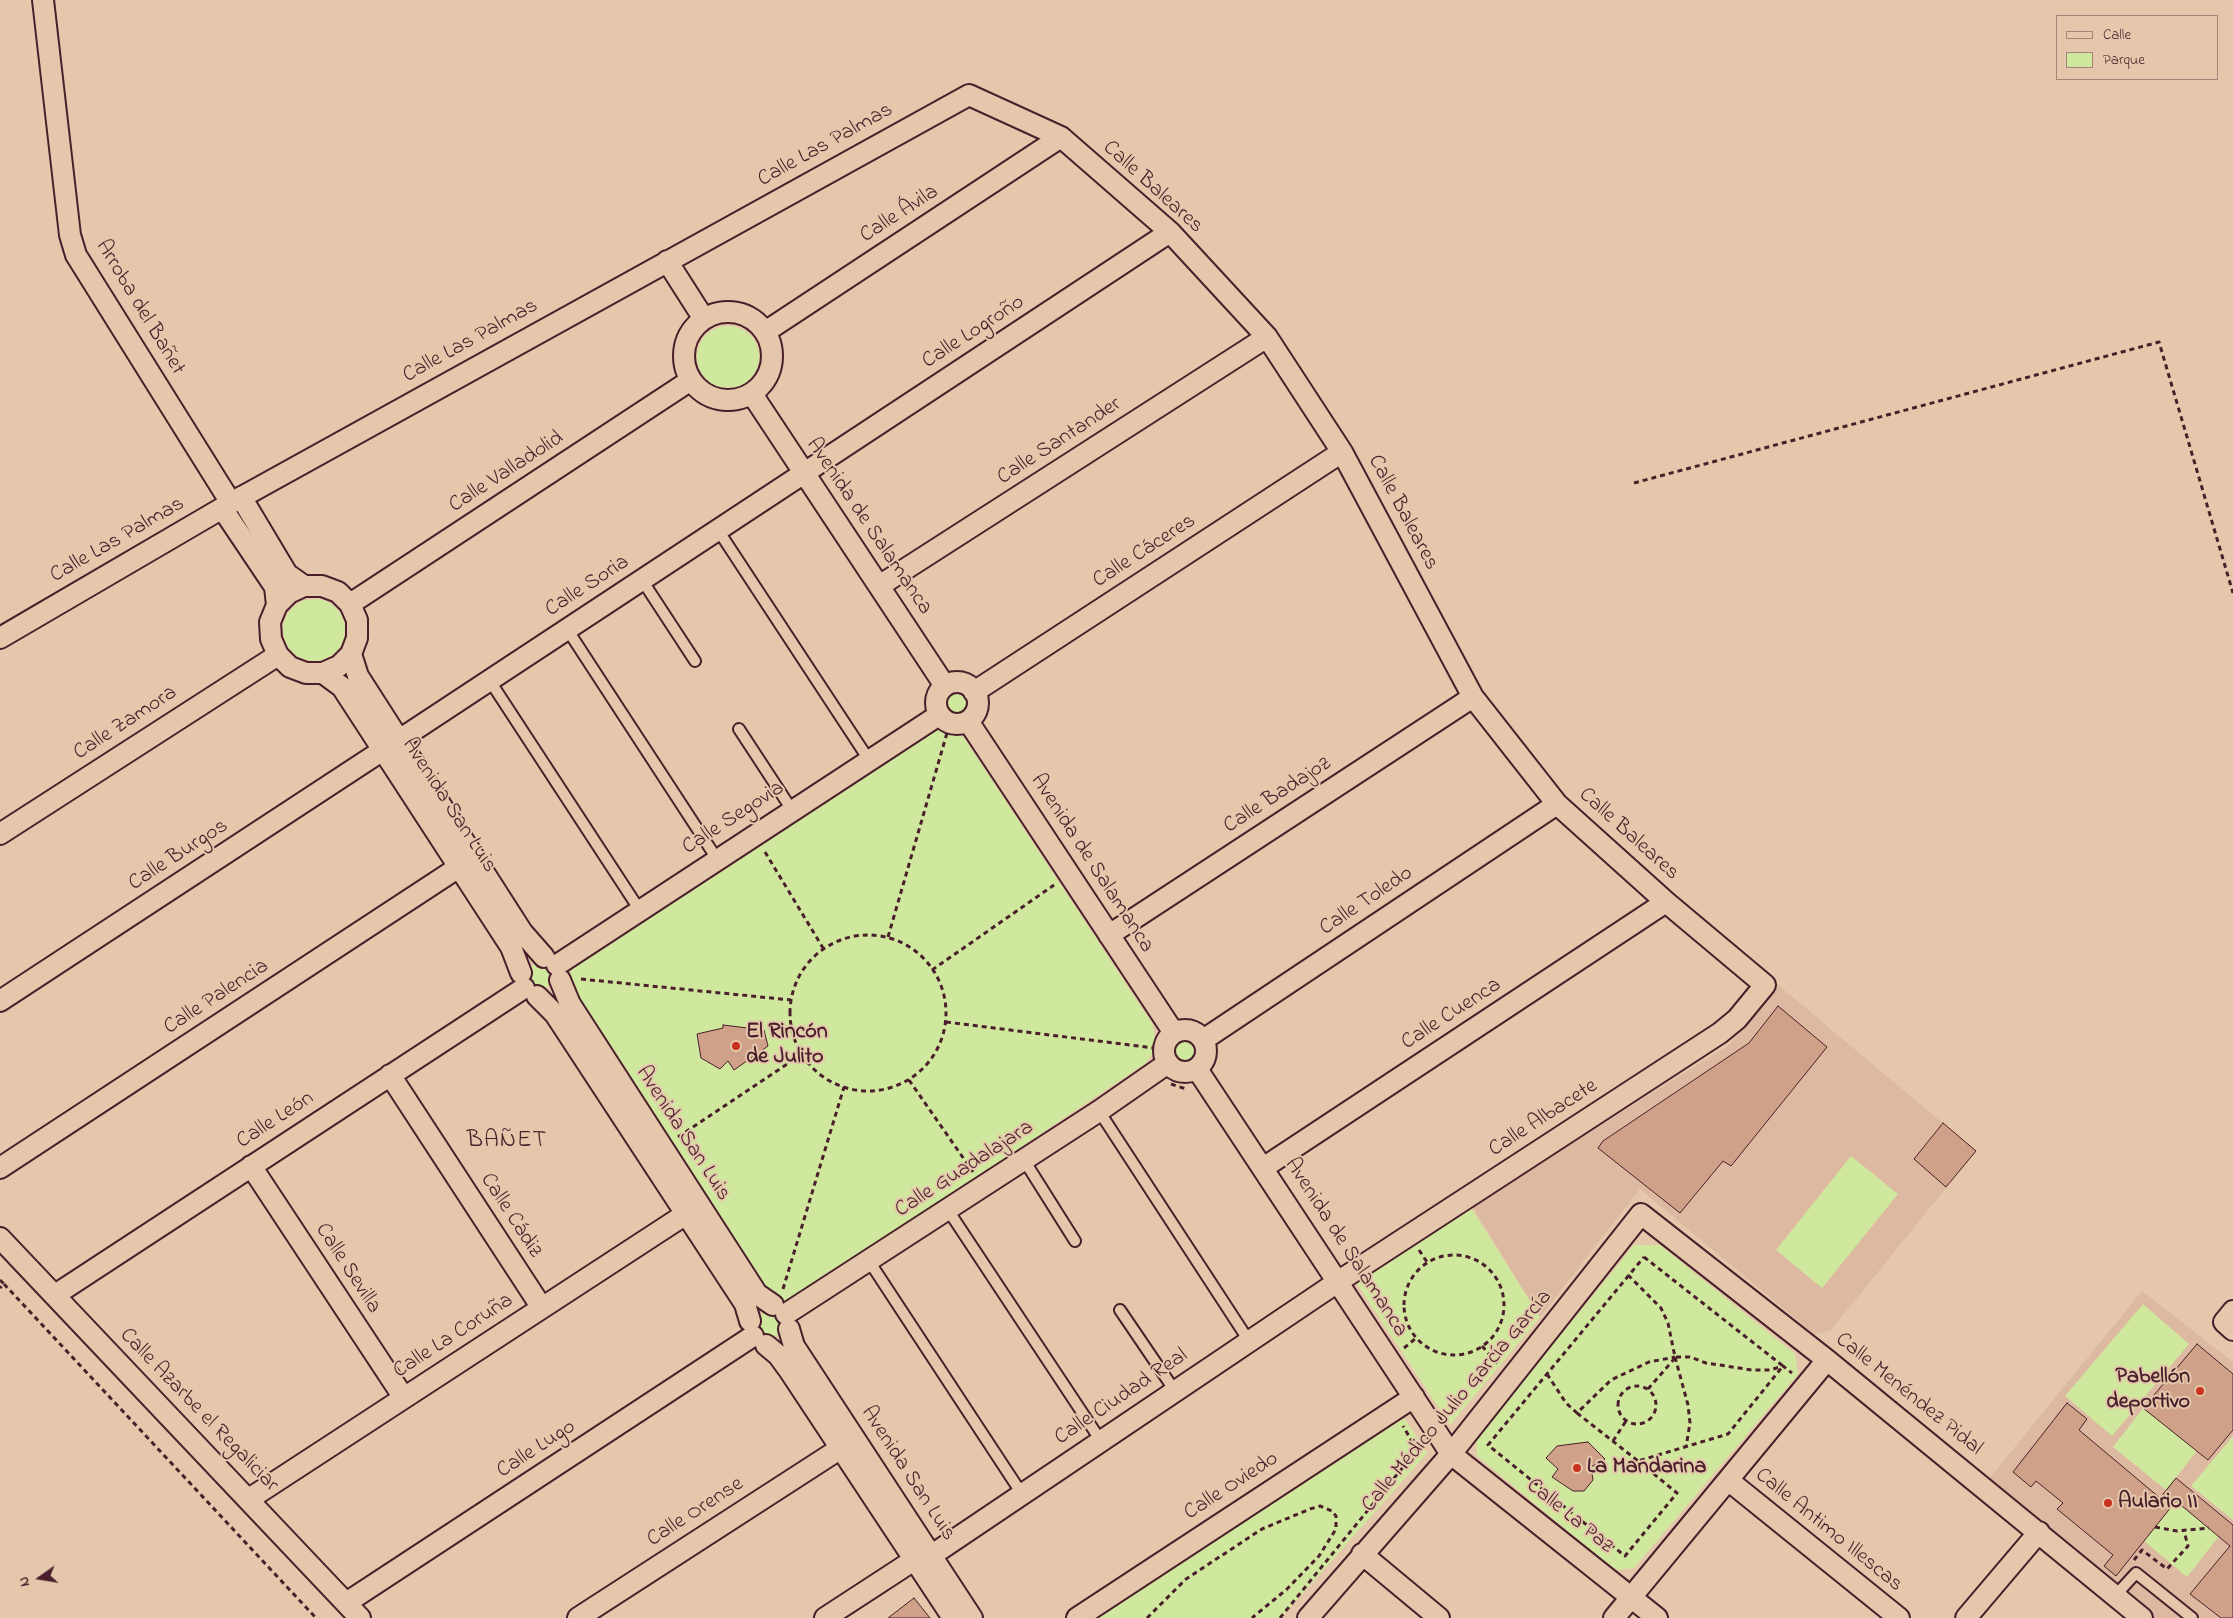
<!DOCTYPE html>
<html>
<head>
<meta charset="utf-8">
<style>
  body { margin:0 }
  #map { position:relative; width:2233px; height:1618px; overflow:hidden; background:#e5c8ac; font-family:"Indie Flower",sans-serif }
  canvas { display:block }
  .legend { position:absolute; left:2056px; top:15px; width:162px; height:65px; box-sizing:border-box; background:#e5c8ac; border:1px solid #a78478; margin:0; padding:6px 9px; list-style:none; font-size:15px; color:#4a1f2b }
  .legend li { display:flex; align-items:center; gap:10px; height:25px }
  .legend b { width:25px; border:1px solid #a78478 }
  .north { position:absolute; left:15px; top:1553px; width:50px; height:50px; -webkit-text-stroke:4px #e5c8ac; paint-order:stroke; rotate:257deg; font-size:14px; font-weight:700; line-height:20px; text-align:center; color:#4a1f2b }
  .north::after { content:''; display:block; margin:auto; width:18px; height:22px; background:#4a1f2b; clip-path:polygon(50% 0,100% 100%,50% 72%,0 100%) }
</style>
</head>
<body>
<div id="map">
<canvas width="2233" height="1618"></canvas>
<ul class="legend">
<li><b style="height:6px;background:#e5c8ac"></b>Calle</li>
<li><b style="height:14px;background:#d0e89e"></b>Parque</li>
</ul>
<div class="north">N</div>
</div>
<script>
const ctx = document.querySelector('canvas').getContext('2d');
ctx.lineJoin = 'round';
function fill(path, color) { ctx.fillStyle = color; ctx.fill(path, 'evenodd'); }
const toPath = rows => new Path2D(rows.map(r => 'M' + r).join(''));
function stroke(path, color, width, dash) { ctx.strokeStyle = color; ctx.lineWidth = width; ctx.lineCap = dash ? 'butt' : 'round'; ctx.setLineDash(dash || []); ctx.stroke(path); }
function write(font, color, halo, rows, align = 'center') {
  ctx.font = font + ' "Indie Flower",sans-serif'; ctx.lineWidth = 4; ctx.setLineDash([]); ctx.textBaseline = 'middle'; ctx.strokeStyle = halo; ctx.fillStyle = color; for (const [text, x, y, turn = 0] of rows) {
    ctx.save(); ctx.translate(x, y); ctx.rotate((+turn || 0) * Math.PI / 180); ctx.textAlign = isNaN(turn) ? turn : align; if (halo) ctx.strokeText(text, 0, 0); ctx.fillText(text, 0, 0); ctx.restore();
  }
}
const built = toPath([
  [1777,984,1976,1151,1830,1331,1814,1334,1640,1189,1540,1317,1472,1206,1729,1045],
  [2142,1291,2233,1362,2233,1618,2148,1618,1983,1486]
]);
const green = toPath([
  '697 357a31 31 0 1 1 62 0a31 31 0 1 1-62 0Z',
  '283 630a31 31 0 1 1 62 0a31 31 0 1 1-62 0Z',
  '943 703a14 14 0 1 1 28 0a14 14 0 1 1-28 0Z',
  [939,729,948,729,964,738,1153,1025,1156,1049,1146,1063,798,1297,789,1300,780,1300,767,1291,576,997,568,977,576,963,760,845,930,732],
  '527 976a13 13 0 1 1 26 0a13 13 0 1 1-26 0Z',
  '1170 1051a15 15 0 1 1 30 0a15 15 0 1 1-30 0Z',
  [1851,1156,1898,1194,1822,1288,1776,1250],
  [1470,1206,1540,1317,1450,1425,1354,1279],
  [1634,1245,1660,1245,1795,1354,1798,1374,1634,1568,1615,1570,1477,1456,1476,1439],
  [2143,1304,2189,1344,2112,1436,2065,1396],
  '756 1325a13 13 0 1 1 26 0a13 13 0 1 1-26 0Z',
  [2143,1408,2197,1451,2166,1490,2113,1447],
  [1403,1416,1427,1453,1281,1618,1091,1618],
  [2233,1436,2233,1520,2191,1486],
  [2176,1501,2219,1536,2187,1577,2144,1541]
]);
const building = toPath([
  [1778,1006,1827,1047,1731,1166,1723,1161,1680,1213,1598,1148,1603,1141,1749,1043,1778,1006],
  [723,1025,764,1030,768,1046,734,1070,728,1061,720,1069,701,1058,697,1034,723,1028,723,1025],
  [1943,1123,1976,1151,1946,1187,1914,1159,1943,1123],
  [2197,1344,2233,1374,2233,1430,2208,1460,2143,1408,2197,1344],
  [2067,1403,2087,1419,2079,1430,2160,1498,2176,1478,2233,1525,2233,1618,2221,1618,2190,1594,2230,1546,2176,1501,2116,1576,2104,1566,2113,1555,2057,1509,2063,1503,2036,1481,2031,1487,2013,1472,2067,1403],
  [1588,1442,1605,1459,1591,1467,1593,1480,1584,1491,1573,1491,1552,1477,1558,1469,1546,1458,1557,1446,1588,1442],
  [914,1598,930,1618,888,1618,914,1598]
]);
const path = toPath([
  [1634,483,2159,342,2233,593],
  [765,852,823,948],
  '790 1013a78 78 0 1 1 156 0a78 78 0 1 1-156 0Z',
  [888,937,947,733],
  [932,970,1054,885],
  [581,979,791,1000],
  [946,1022,1154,1048],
  [909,1080,973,1172],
  [1171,1084,1186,1089],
  [678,1137,802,1054],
  [1419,1250,1427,1262],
  '1404 1305a50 50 0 1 1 100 0a50 50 0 1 1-100 0Z',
  [1644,1257,1783,1366,1728,1434,1638,1461,1677,1493,1625,1556,1488,1445,1644,1257],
  [1628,1275,1661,1308,1668,1323,1675,1357,1690,1357,1706,1363,1752,1370,1770,1370,1783,1366,1792,1373],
  [0,1280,4,1284,0,1288],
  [4,1284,316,1618],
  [783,1289,844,1087],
  [1482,1346,1499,1365],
  [1404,1348,1416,1338],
  [1675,1357,1688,1405,1690,1423,1686,1447],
  [1547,1374,1566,1403,1577,1413,1611,1380,1649,1362,1675,1357],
  '1618 1405a19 19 0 1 1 38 0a19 19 0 1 1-38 0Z',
  [1648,1389,1675,1358],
  [1577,1413,1638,1461],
  [1613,1441,1626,1421],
  [2155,1527,2177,1531,2209,1528],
  [2134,1560,2142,1550,2167,1569,2188,1546,2184,1531],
  [1147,1618,1186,1579,1262,1529,1310,1509,1320,1506,1332,1511,1336,1516,1336,1529,1319,1556,1287,1589,1252,1618],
  [1280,1618,1417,1450,1403,1426]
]);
const lane = toPath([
  [718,530,869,760],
  [642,580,695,661],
  [567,629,717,859],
  [490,681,639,909],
  [739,729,792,810],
  [1099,1111,1249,1341],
  [1024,1160,1075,1241],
  [948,1210,1101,1441],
  [869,1261,1022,1494],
  [1120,1310,1175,1391],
  [2115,1596,2136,1573,2192,1618]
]);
const street = toPath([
  [43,0,70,235,76,255,231,503],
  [667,261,704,319],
  '684 356a44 44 0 1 1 88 0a44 44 0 1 1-88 0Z',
  [765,332,1061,137],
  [752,394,945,686],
  [241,497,287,574,304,586],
  [222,508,275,587,277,605,270,622,271,639,278,655,290,667,306,673,323,673,339,666,351,654,357,638,357,620,350,604,338,592,322,586,304,586,289,593,277,605],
  [879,586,1267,337],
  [350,604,691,380],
  [0,638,231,503,969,95,1061,137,1170,232,1267,337,1342,452,1473,697,1557,804,1666,902,1765,985,1737,1019,1720,1033,1339,1281,932,1555],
  [351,654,358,676,522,932,544,957],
  [323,673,342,687,511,947,521,973],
  '936 703a21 21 0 1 1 42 0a21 21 0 1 1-42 0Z',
  [974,692,1342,452],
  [968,721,1174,1033],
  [399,740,1170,232],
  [0,834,278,655],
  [1109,935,1473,697],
  [557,965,939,715],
  [560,980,570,1004,757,1294,773,1305],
  [537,996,555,1014,745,1304,750,1321],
  [0,1001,383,750],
  '1164 1051a21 21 0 1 1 42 0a21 21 0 1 1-42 0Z',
  [1203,1040,1557,804],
  [1197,1069,1451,1454,1657,1618],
  [390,1075,542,1308],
  [251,1166,404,1398],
  [0,1168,459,867],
  [1263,1168,1666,902],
  [0,1238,360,1618],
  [55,1295,524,988],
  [2233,1311,2224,1322,2233,1330],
  [786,1314,1099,1111,1168,1063],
  [789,1329,794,1346,972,1618],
  [766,1345,778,1355,789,1370,953,1618],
  [1728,1480,1899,1618],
  [249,1499,686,1214],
  [1362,1554,1439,1618],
  [346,1603,753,1336],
  [578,1618,841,1448],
  [825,1618,914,1560],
  [1077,1618,1414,1397],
  [1308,1618,1451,1454,1641,1214,1827,1360,2142,1618],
  [1614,1618,1827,1360],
  [1966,1618,2039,1532]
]);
const markers = [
  [736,1046,5,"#c8321e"],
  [2200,1391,5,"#c8321e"],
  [1577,1468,5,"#c8321e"],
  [2108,1503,5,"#c8321e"]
];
const streetNames = [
  ["Calle Las Palmas",826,146,-29],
  ["Calle Baleares",1152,188,42],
  ["Calle Ávila",900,215,-33],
  ["Arroba del Bañet",139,308,59],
  ["Calle Logroño",974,333,-33],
  ["Calle Las Palmas",471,342,-29],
  ["Calle Santander",1060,442,-33],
  ["Calle Valladolid",507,473,-33],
  ["Calle Baleares",1402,513,62],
  ["Avenida de Salamanca",868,527,56],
  ["Calle Las Palmas",118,541,-30],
  ["Calle Cáceres",1145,552,-33],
  ["Calle Soria",588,587,-33],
  ["Calle Zamora",126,724,-33],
  ["Calle Badajoz",1278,796,-33],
  ["Avenida San Luis",448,806,57],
  ["Calle Segovia",734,819,-33],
  ["Calle Baleares",1628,835,42],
  ["Calle Burgos",179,856,-33],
  ["Avenida de Salamanca",1091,864,57],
  ["Calle Toledo",1367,902,-34],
  ["Calle Palencia",217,998,-33],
  ["Calle Cuenca",1452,1015,-33],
  ["Calle Albacete",1544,1119,-33],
  ["Calle León",276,1121,-33],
  ["Avenida San Luis",682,1134,57],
  ["Calle Guadalajara",965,1170,-33],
  ["Calle Cádiz",510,1216,57],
  ["Avenida de Salamanca",1345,1248,57],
  ["Calle Sevilla",347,1269,57],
  ["Calle La Coruña",454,1337,-33],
  ["Calle Menéndez Pidal",1908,1395,39],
  ["Calle Ciudad Real",1122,1398,-34],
  ["Calle Médico Julio García García",1458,1402,-50],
  ["Calle Azarbe el Regaliciar",198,1411,46],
  ["Calle Lugo",537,1450,-33],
  ["Avenida San Luis",907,1474,57],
  ["Calle Oviedo",1232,1487,-33],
  ["Calle Orense",696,1513,-33],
  ["Calle La Paz",1569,1517,39],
  ["Calle Antimo Illescas",1828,1531,39]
];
const poiNames = [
  ["El Rincón",746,1033],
  ["de Julito",746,1058],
  ["Pabellón",2190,1378,"right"],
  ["deportivo",2190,1403,"right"],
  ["La Mandarina",1587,1468],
  ["Aulario II",2118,1503]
];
const neighbourhoodNames = [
  ["BAÑET",507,1142]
];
fill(built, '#dcb9a0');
fill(green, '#d0e89e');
fill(building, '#d0a189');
stroke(building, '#4a1f2b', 1);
stroke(lane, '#4a1f2b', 14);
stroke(street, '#4a1f2b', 24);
stroke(path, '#4a1f2b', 3, [5, 4]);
stroke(lane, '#e5c8ac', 10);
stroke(street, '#e5c8ac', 20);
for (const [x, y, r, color] of markers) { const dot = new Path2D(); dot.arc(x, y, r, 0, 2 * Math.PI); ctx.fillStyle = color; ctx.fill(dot); stroke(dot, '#e5c8ac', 2); }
write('22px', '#4a1f2b', '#e5c8ac', streetNames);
write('bold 22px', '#4a1f2b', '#e5c8ac', poiNames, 'left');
ctx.letterSpacing = '1px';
write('24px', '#4a1f2b', '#e5c8ac', neighbourhoodNames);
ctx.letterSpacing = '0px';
</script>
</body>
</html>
